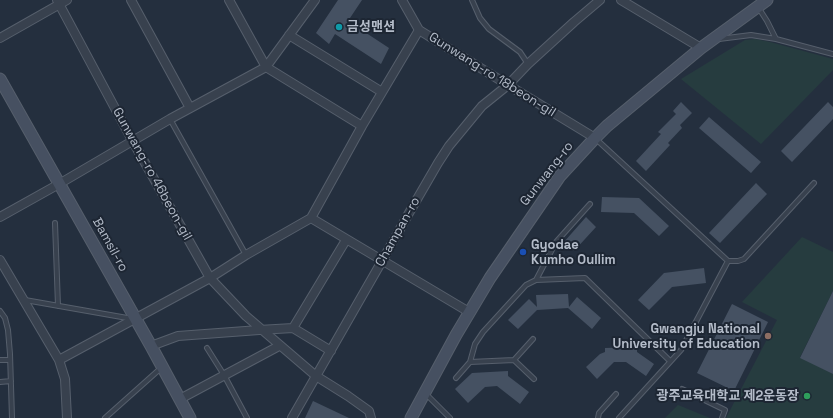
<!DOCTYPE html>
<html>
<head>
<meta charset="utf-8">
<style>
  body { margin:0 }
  canvas { display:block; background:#242f3e }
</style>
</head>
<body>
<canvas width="833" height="418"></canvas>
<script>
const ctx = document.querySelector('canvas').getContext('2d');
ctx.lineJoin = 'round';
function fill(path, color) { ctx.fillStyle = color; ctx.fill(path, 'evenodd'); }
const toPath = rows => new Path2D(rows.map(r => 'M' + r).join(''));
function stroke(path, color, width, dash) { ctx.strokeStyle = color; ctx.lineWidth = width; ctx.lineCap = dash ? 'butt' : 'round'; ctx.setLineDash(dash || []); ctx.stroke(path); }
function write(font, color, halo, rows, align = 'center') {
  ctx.font = font + ' "Space Grotesk","Noto Sans KR",sans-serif'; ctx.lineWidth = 4; ctx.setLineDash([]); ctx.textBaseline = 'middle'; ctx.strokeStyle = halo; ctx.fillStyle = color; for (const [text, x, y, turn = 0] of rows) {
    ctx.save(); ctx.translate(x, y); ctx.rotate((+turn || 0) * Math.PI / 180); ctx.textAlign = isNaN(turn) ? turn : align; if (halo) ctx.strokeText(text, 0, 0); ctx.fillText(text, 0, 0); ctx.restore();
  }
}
const green = toPath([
  [755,39,770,42,833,59,833,70,761,144,681,79,745,40],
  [802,237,833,252,833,291,800,357,833,374,833,418,726,418,777,320,742,302],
  [678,405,700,414,710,418,665,418]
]);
const building = toPath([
  [338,0,362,0,348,21,389,48,381,64,335,34,329,44,316,33],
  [681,102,692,113,680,125,682,128,668,143,670,145,646,171,636,161,661,134,658,132,676,114,673,111],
  [828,102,833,107,833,119,792,162,781,151],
  [709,117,761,162,751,173,699,128],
  [756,183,767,194,720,243,709,233],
  [602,197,639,198,669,226,659,236,634,213,601,212],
  [586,217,596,227,574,251,564,242],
  [704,268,706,283,672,287,649,310,638,300,664,273],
  [833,291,833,374,800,358],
  [568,294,569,307,577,297,601,318,592,329,568,308,537,310,518,329,508,320,529,299,537,307,536,295],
  [732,304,768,322,734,391,697,373],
  [637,347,637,352,654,364,646,376,626,362,614,362,597,379,586,367,600,354,605,352,605,348],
  [508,371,508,376,529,392,520,404,497,386,485,387,468,403,455,389,472,373],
  [313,401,349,418,305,418]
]);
const service = toPath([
  [472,0,480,18,489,29,520,52,528,64],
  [719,39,751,35,776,39,767,21,758,7],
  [776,39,833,54],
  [170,119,246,255],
  [596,139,728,261,738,261,744,259,814,183],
  [55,223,58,306],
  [536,280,585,278,670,361],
  [25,300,133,319],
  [0,311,5,318,8,330,10,354,12,418],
  [207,348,224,375,247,418],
  [0,360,10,360],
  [514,360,533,339],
  [470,362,514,360,534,379],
  [456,378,470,362,475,344,483,332,526,285,536,280,556,242,590,204],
  [0,382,11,381],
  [682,389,725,410,722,418],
  [425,393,450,418],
  [105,418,161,368],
  [598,418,599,413,616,394],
  [619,418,681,350,728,261]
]);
const minor = toPath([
  [57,0,132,140,210,278,246,316,316,376,348,396,369,411,371,418],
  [131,0,190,108],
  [229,0,266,67,362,126],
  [402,0,419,30,508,85,595,138],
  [621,0,701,48],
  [289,35,382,92],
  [0,38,67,0],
  [0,217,59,184,170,119,266,67,315,0],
  [311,218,469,312],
  [0,260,59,360,65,379,67,418],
  [293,328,346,240],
  [151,346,178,336,259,330,293,328,331,351],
  [59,360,210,278,246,255,311,218,362,126,419,30],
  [180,399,279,346],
  [292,418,382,261,409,213,438,163,449,146,482,106,508,85,528,64,574,22,600,0]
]);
const secondary = toPath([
  [0,79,151,346,190,418],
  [411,418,456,335,490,278,560,176,595,138,607,126,701,48,767,0]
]);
const markers = [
  [339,27,4,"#0f9aa8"],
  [523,252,4,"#1a4fb4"],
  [768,336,4,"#8d6e63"],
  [807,396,4,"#2e9e5b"]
];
const poiNames = [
  ["금성맨션",347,27],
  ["Gyodae",531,245],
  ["Kumho Oullim",531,260],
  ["Gwangju National",760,329,"right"],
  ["University of Education",760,344,"right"],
  ["광주교육대학교 제2운동장",799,396,"right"]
];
const streetNames = [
  ["Gunwang-ro 18beon-gil",492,75,32],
  ["Gunwang-ro 46beon-gil",152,174,61],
  ["Gunwang-ro",547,174,-52],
  ["Champan-ro",398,232,-61],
  ["Bamsil-ro",110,245,61]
];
fill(green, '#263c3f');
fill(building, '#455162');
stroke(service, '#565f6c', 6);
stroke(minor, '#565f6c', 10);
stroke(secondary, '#565f6c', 13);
stroke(service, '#38414e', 4);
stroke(minor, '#38414e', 8);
stroke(secondary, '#465061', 11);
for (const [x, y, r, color] of markers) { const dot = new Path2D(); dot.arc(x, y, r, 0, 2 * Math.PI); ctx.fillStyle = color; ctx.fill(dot); stroke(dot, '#1d2633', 1.5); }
write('bold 13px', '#b4bcc9', '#1d2633', poiNames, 'left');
write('13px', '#b4bcc9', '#1d2633', streetNames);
</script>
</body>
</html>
